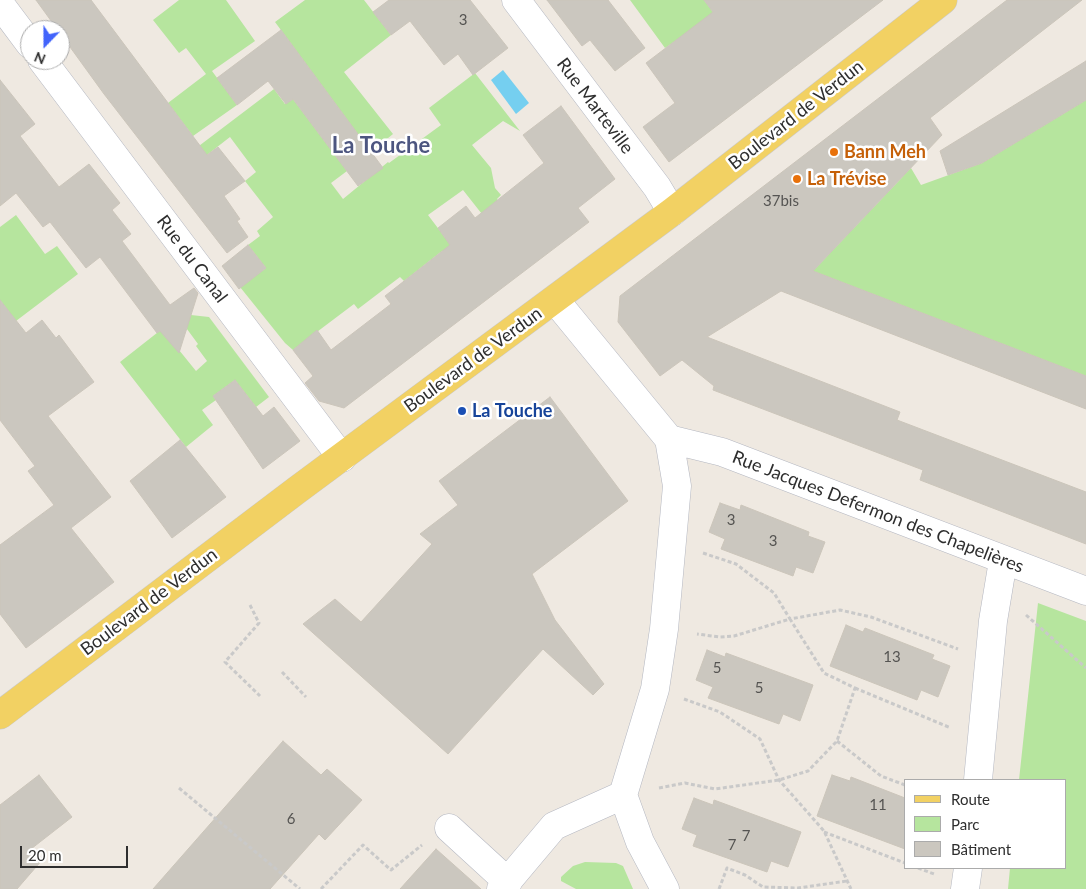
<!DOCTYPE html>
<html>
<head>
<meta charset="utf-8">
<style>
  body { margin:0 }
  #map { position:relative; width:1086px; height:889px; overflow:hidden; background:#efe9e1; font-family:Lato,sans-serif }
  canvas { display:block }
  .legend { position:absolute; left:904px; top:779px; width:162px; height:90px; box-sizing:border-box; background:#fff; border:1px solid #ababab; margin:0; padding:6px 9px; list-style:none; font-size:15px; color:#2e2e2e }
  .legend li { display:flex; align-items:center; gap:10px; height:25px }
  .legend b { width:25px; border:1px solid #ababab }
  .north { position:absolute; left:20px; top:20px; width:50px; height:50px; box-sizing:border-box; background:#fff; border:1px solid #ababab; border-radius:50%; rotate:202deg; font-size:14px; font-weight:700; line-height:20px; text-align:center; color:#2e2e2e }
  .north::after { content:''; display:block; margin:auto; width:18px; height:22px; background:#4264fb; clip-path:polygon(50% 0,100% 100%,50% 72%,0 100%) }
  .scale { position:absolute; left:20px; top:846px; width:108px; height:22px; box-sizing:border-box; border:2px solid #2e2e2e; border-top:0; padding-left:6px; font-size:15px; line-height:18px; white-space:nowrap; color:#2e2e2e; -webkit-text-stroke:4px #fff; paint-order:stroke }
</style>
</head>
<body>
<div id="map">
<canvas width="1086" height="889"></canvas>
<ul class="legend">
<li><b style="height:6px;background:#f2d163"></b>Route</li>
<li><b style="height:14px;background:#b6e59e"></b>Parc</li>
<li><b style="height:14px;background:#cbc7bf"></b>Bâtiment</li>
</ul>
<div class="north">N</div>
<div class="scale">20 m</div>
</div>
<script>
const ctx = document.querySelector('canvas').getContext('2d');
ctx.lineJoin = 'round';
function fill(path, color) { ctx.fillStyle = color; ctx.fill(path, 'evenodd'); }
const toPath = rows => new Path2D(rows.map(r => 'M' + r).join(''));
function stroke(path, color, width, dash) { ctx.strokeStyle = color; ctx.lineWidth = width; ctx.lineCap = dash ? 'butt' : 'round'; ctx.setLineDash(dash || []); ctx.stroke(path); }
function write(font, color, halo, rows, align = 'center') {
  ctx.font = font + ' Lato,sans-serif'; ctx.lineWidth = 5; ctx.setLineDash([]); ctx.textBaseline = 'middle'; ctx.strokeStyle = halo; ctx.fillStyle = color; for (const [text, x, y, turn = 0] of rows) {
    ctx.save(); ctx.translate(x, y); ctx.rotate((+turn || 0) * Math.PI / 180); ctx.textAlign = isNaN(turn) ? turn : align; if (halo) ctx.strokeText(text, 0, 0); ctx.fillText(text, 0, 0); ctx.restore();
  }
}
const green = toPath([
  [179,0,226,0,255,41,212,71,237,105,193,136,168,103,206,74,186,48,179,53,153,20],
  [305,0,364,0,391,35,344,72,393,134,371,152,275,22],
  [630,0,704,0,724,27,683,36,665,48],
  [475,73,520,131,503,121,472,145,491,168,495,188,501,195,497,199,520,229,504,242,463,190,428,215,475,277,442,251,404,281,400,277,358,309,354,304,293,350,285,343,240,287,266,268,248,245,260,236,257,231,273,217,245,181,256,172,230,137,194,165,187,155,274,89,285,104,293,99,347,171,331,183,343,199,388,162,389,163,441,125,429,108],
  [1086,100,1086,376,813,271,911,168,921,185,982,163],
  [16,215,45,254,57,246,78,274,16,321,0,300,0,227],
  [191,315,209,317,269,397,256,407,235,380,213,396,216,400,202,410,213,425,186,447,120,362,162,329,196,371,207,361,196,346,198,344,184,325],
  [1038,603,1086,621,1086,889,1008,889,1010,868,1065,868,1065,780,1019,780],
  [585,862,616,863,623,866,633,889,576,889,561,881,561,877,573,866]
]);
const water = toPath([
  [503,70,529,103,516,114,491,80]
]);
const building = toPath([
  [36,0,91,0,207,155,218,147,245,181,224,196,240,219,237,221,248,237,227,253,104,94,36,0],
  [389,0,470,0,508,48,473,75,458,54,444,65,410,21,391,35,373,12,389,0],
  [547,0,608,0,645,48,615,71,590,40,582,46,547,0],
  [704,0,883,0,669,162,643,127,675,103,646,63,713,12,704,0],
  [1007,0,1082,0,930,118,942,135,813,271,1086,376,1086,409,781,291,707,337,900,412,897,420,1086,492,1086,544,920,480,923,470,713,390,714,386,682,360,660,376,618,322,620,296,1007,0],
  [281,30,383,168,358,186,293,99,286,104,268,81,237,105,217,78,281,30],
  [1086,61,1086,100,982,163,948,175,940,151,1086,61],
  [0,80,35,124,20,136,59,187,89,164,120,203,112,210,131,234,122,241,170,305,194,288,198,293,179,353,160,331,157,333,100,257,86,268,50,222,43,227,16,193,0,206,0,80],
  [561,106,615,179,578,208,589,222,344,408,319,401,305,383,313,376,293,350,317,330,331,350,391,304,385,296,450,245,438,228,466,206,475,218,544,163,523,135,561,106],
  [248,245,266,268,239,289,222,266,248,245],
  [0,300,26,333,42,320,56,338,59,335,94,382,48,416,111,497,71,528,114,582,26,648,0,614,0,545,54,505,28,471,35,466,0,420,0,300],
  [235,380,263,416,274,407,300,441,263,469,213,396,235,380],
  [550,397,628,501,532,574,555,620,604,684,593,695,543,649,448,754,303,624,335,599,361,622,432,544,420,534,458,505,439,481,550,397],
  [180,440,226,497,172,538,130,481,180,440],
  [720,503,740,510,741,505,809,532,808,536,825,542,813,573,796,567,793,576,721,549,725,539,709,532,720,503],
  [846,625,863,632,865,628,934,655,932,659,950,666,938,697,921,690,917,700,830,666,846,625],
  [707,650,725,657,726,653,813,685,800,721,783,714,779,724,708,698,713,687,696,680,707,650],
  [283,741,321,775,327,769,362,800,325,840,319,834,270,889,153,889,283,741],
  [39,775,72,817,31,849,43,859,17,889,0,889,0,805,39,775],
  [832,775,850,781,851,777,905,798,905,849,817,816,832,775],
  [694,798,713,805,714,800,801,832,788,867,771,861,767,872,693,846,697,835,682,829,694,798],
  [436,849,481,889,400,889,436,849]
]);
const path = toPath([
  [703,553,736,564,774,593,790,619,840,610,871,617,958,649],
  [250,605,259,623,225,662,260,696],
  [1026,615,1086,668],
  [282,672,306,697],
  [855,688,951,728],
  [684,699,720,712,760,739,779,780,824,831,851,889],
  [837,741,881,776,905,785],
  [179,788,300,889],
  [659,788,685,783,715,789,779,780,808,771,837,741,855,688,824,673,790,619,734,636,720,637,697,634],
  [824,832,905,863],
  [918,868,934,874],
  [321,889,363,845,391,870,422,845],
  [719,889,727,868,745,875,763,887,798,888,847,881]
]);
const minor = toPath([
  [516,0,657,187,672,212],
  [0,4,30,44],
  [42,60,342,458],
  [555,300,669,439],
  [669,439,722,452,1086,591],
  [978,780,993,621,1003,561],
  [449,828,508,882],
  [501,889,554,826,623,795],
  [665,889,640,842,623,795,655,689,664,629,677,486,669,439],
  [965,889,968,868]
]);
const major = toPath([
  [0,715,297,490,672,212,943,0]
]);
const markers = [
  [834,152,5,"#e8710a"],
  [797,179,5,"#e8710a"],
  [462,411,5,"#1a4fb4"]
];
const numberNames = [
  ["3",463,20],
  ["37bis",781,201],
  ["3",731,520],
  ["3",773,541],
  ["13",892,657],
  ["5",717,668],
  ["5",759,688],
  ["11",878,805],
  ["6",291,819],
  ["7",746,836],
  ["7",732,845]
];
const streetNames = [
  ["Rue Marteville",595,106,53],
  ["Boulevard de Verdun",796,115,-38],
  ["Rue du Canal",192,259,53],
  ["Boulevard de Verdun",473,360,-36],
  ["Rue Jacques Defermon des Chapelières",878,512,21],
  ["Boulevard de Verdun",149,602,-37]
];
const foodNames = [
  ["Bann Meh",844,152],
  ["La Trévise",807,179]
];
const transitNames = [
  ["La Touche",472,411]
];
const districtNames = [
  ["La Touche",381,146]
];
fill(green, '#b6e59e');
fill(water, '#75cff0');
fill(building, '#cbc7bf');
stroke(building, '#cbc5ba', 1);
stroke(minor, '#b4b7c1', 29);
stroke(major, '#c9c9c9', 29);
stroke(path, '#c9c9c9', 3, [4, 2.5]);
stroke(minor, '#fff', 28);
stroke(major, '#f2d163', 28);
for (const [x, y, r, color] of markers) { const dot = new Path2D(); dot.arc(x, y, r, 0, 2 * Math.PI); ctx.fillStyle = color; ctx.fill(dot); stroke(dot, '#fff', 2); }
write('15px', '#555452', null, numberNames);
write('18px', '#2e2e2e', '#fff', streetNames);
write('bold 18px', '#c56008', '#fff', foodNames, 'left');
write('bold 18px', '#164399', '#fff', transitNames, 'left');
write('bold 22px', '#4d5680', '#fff', districtNames);
</script>
</body>
</html>
